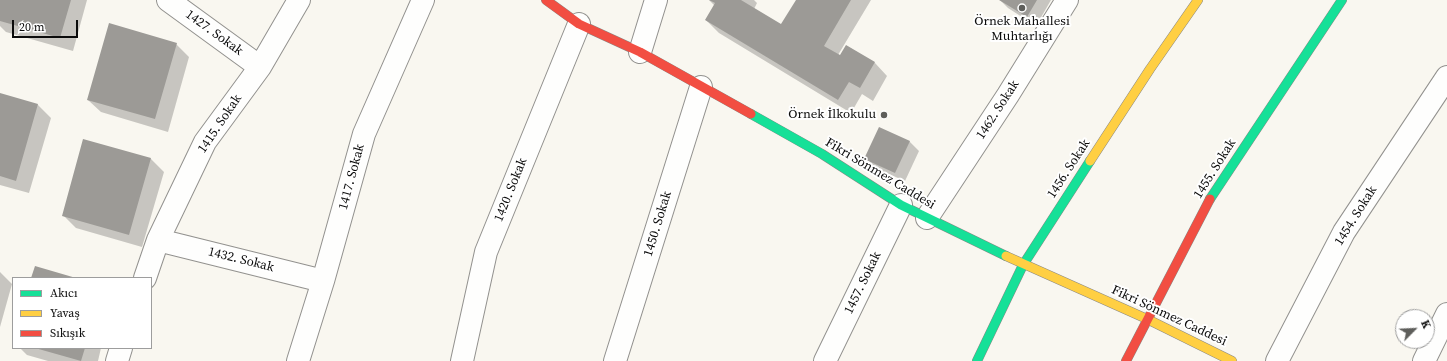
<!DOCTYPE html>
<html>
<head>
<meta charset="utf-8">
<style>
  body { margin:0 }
  #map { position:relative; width:1447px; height:361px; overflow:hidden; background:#f9f7f0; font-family:"Source Serif 4",serif }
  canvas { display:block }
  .legend { position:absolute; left:12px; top:277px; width:140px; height:72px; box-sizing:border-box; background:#fff; border:1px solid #9d9d9d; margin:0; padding:5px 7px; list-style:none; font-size:12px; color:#0b0b0b }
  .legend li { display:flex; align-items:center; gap:8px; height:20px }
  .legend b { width:20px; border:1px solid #9d9d9d }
  .north { position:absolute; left:1395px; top:309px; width:40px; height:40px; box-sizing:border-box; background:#fff; border:1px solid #9d9d9d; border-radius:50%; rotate:66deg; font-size:11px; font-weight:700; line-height:16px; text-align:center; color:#0b0b0b }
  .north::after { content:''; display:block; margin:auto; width:14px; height:18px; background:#5e5e5b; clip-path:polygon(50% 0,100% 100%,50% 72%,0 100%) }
  .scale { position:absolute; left:12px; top:20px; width:66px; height:18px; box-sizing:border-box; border:2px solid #0b0b0b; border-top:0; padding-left:5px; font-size:12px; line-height:14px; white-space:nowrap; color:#0b0b0b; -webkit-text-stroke:3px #fff; paint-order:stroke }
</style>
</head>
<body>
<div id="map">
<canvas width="1447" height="361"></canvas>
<ul class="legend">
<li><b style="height:5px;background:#16e098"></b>Akıcı</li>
<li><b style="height:5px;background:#ffcf43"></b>Yavaş</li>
<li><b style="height:5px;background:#f24e42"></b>Sıkışık</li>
</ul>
<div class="north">K</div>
<div class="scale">20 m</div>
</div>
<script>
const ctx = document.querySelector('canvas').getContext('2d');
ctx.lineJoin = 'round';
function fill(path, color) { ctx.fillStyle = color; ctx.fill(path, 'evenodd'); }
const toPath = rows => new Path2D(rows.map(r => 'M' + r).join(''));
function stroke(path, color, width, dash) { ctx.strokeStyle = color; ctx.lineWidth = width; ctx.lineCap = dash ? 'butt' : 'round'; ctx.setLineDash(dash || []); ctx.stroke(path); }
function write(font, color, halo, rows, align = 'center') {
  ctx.font = font + ' "Source Serif 4",serif'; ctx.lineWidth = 4; ctx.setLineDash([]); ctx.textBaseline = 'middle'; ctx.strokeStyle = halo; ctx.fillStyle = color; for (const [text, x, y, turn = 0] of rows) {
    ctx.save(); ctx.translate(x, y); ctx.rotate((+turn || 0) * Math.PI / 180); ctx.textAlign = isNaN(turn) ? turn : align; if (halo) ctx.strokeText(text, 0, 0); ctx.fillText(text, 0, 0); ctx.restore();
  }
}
const shadow = toPath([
  [0,0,87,0,73,51,6,32,0,26],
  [709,0,754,0,757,3,754,9,781,25,797,0,871,0,838,55,841,57,847,46,875,63,887,76,873,101,862,94,851,113,719,33,706,20,715,6],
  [1000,0,1051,0,1036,26,1008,8],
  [176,44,189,57,168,132,101,112,88,100],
  [0,94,38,105,51,118,29,193,0,185],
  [84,140,151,159,164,172,142,247,76,228,63,215],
  [909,141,919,151,905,181,875,168,866,158],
  [0,272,12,284,0,327],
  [20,348,101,348,98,361,48,361,27,355]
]);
const building = toPath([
  [0,0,71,0,60,38,0,21],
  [709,0,741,0,781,24,796,0,851,0,824,46,840,55,846,45,875,62,860,88,849,82,838,100,705,20,715,3],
  [999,0,1037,0,1027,17],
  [109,23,177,43,155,119,87,100],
  [0,93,38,104,16,181,0,176],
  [879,127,910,141,895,173,864,159],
  [83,139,151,158,129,235,62,216],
  [35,266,76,278,31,278],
  [35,348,85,348,81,361]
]);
const street = toPath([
  [168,0,260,67],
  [640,52,656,0],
  [927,218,1008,95,1067,0],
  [158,240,323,281],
  [145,278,158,240,205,142,260,67,299,0],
  [117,361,121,348],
  [298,361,323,281,364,134,423,0],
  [462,361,486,252,579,24],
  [615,361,701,87],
  [825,361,901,205],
  [1277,361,1344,232,1447,77],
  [1424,361,1447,314]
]);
const fast = toPath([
  [751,114,822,154,901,205,1006,256],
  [1210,199,1342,0],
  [977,361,1023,265,1090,161]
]);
const slow = toPath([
  [1090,161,1150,69,1198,0],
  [1006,256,1147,319,1232,361]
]);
const jam = toPath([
  [546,0,579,24,640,52,751,114],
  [1126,361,1210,199]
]);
const markers = [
  [1022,8,4,"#5e5e5b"],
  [884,115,4,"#5e5e5b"]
];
const poiNames = [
  ["Örnek Mahallesi",1022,22],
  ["Muhtarlığı",1022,37],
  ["Örnek İlkokulu",876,115,"right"]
];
const streetNames = [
  ["1427. Sokak",214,33,36],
  ["1462. Sokak",998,110,-57],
  ["1415. Sokak",220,124,-56],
  ["1456. Sokak",1069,169,-57],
  ["1455. Sokak",1215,169,-58],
  ["Fikri Sönmez Caddesi",880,174,31],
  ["1417. Sokak",352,177,-75],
  ["1420. Sokak",511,190,-68],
  ["1454. Sokak",1356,216,-58],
  ["1450. Sokak",658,224,-73],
  ["1432. Sokak",241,260,14],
  ["1457. Sokak",863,283,-64],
  ["Fikri Sönmez Caddesi",1169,316,25]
];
fill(shadow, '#0003');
fill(building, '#9c9a96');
stroke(street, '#92918e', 24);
stroke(fast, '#898885', 10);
stroke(slow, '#898885', 10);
stroke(jam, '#898885', 10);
stroke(street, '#fefefd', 22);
stroke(fast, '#16e098', 9);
stroke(slow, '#ffcf43', 9);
stroke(jam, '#f24e42', 9);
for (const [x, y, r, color] of markers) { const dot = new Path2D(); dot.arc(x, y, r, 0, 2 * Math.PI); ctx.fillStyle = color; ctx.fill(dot); stroke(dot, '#fff', 1.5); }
write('13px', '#0b0b0b', '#fff', poiNames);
write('13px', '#0b0b0b', '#fff', streetNames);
</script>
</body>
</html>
